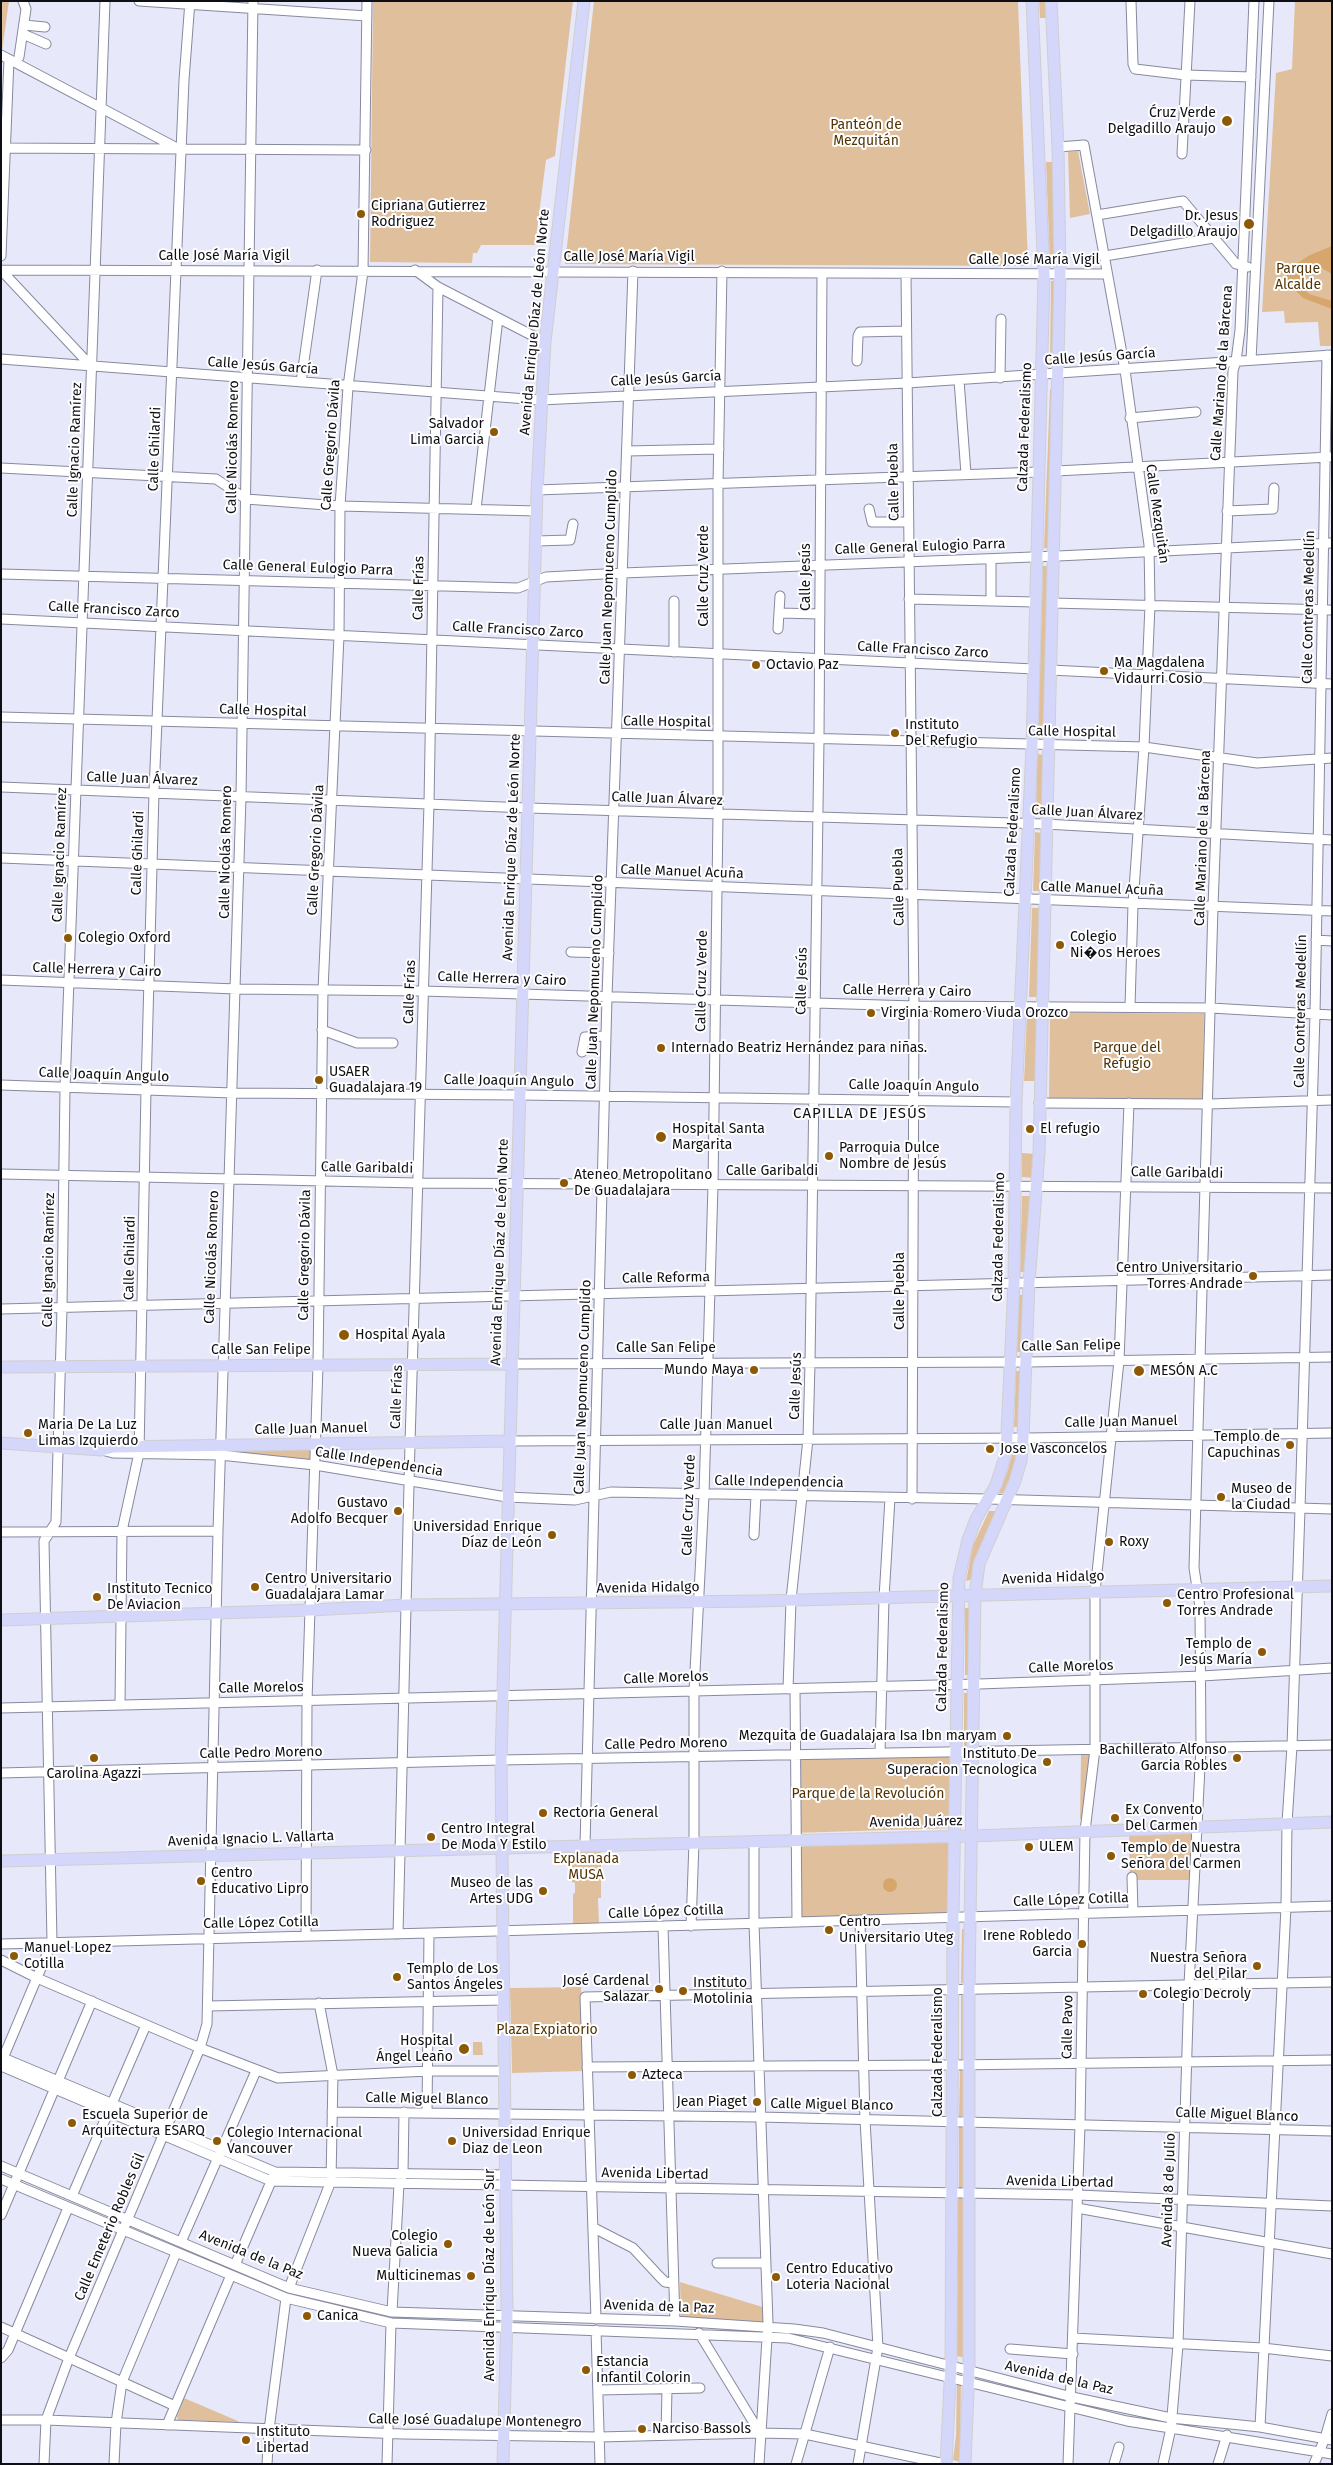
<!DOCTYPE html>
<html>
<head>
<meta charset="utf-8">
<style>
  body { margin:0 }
  #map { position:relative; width:1333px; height:2465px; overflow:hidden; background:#e7e9fb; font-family:"Fira Sans",sans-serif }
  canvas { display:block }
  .frame { position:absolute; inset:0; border:2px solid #0e0e15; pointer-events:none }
</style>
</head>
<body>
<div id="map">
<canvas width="1333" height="2465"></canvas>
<div class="frame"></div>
</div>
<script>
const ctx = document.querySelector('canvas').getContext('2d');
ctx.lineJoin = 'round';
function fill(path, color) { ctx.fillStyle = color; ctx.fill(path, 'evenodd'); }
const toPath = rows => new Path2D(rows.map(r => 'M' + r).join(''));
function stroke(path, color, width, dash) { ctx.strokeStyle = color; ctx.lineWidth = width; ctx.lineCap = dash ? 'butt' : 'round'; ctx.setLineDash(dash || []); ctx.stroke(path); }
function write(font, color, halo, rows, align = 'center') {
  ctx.font = font + ' "Fira Sans",sans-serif'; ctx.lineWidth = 4; ctx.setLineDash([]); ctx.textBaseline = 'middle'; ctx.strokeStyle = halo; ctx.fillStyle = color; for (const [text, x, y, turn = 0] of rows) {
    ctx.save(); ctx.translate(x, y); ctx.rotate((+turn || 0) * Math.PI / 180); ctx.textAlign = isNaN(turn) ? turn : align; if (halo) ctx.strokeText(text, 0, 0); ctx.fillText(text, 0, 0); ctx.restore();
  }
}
const green = toPath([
  [1,1,9,1,2,51,1,50],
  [373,1,573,1,555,156,546,160,535,245,481,245,477,253,473,253,472,263,370,262],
  [594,1,1018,1,1028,263,1026,266,565,264],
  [1039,1,1046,1,1047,18,1040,18],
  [1295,1,1332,1,1332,346,1320,346,1318,322,1285,323,1284,311,1262,312,1276,73,1292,69],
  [1078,151,1090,214,1070,218,1068,152],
  [1046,162,1054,162,1058,264,1050,264],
  [1051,281,1058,281,1058,364,1050,364],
  [1050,389,1053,389,1052,549,1044,548],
  [1043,566,1051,566,1046,737,1038,736],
  [1037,754,1045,755,1043,815,1036,815],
  [1035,832,1043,833,1041,891,1033,891],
  [1032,908,1041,908,1038,997,1029,997],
  [1050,1012,1204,1014,1203,1100,1049,1098],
  [1027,1014,1037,1014,1036,1081,1024,1081],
  [1022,1153,1036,1154,1034,1178,1022,1177],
  [1022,1196,1034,1196,1028,1272,1020,1272],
  [1019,1295,1026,1295,1024,1352,1017,1352],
  [1016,1371,1023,1371,1021,1427,1014,1427],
  [1013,1446,1020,1446,1007,1493,999,1493,1008,1470],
  [313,1448,313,1461,225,1453,225,1450],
  [989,1511,998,1511,973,1579,966,1581,973,1545],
  [965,1608,972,1608,972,1675,965,1675],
  [964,1693,971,1693,971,1747,964,1747],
  [1081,1754,1093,1754,1092,1761,1088,1764,1082,1819,1080,1819],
  [954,1756,953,1828,794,1833,792,1758],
  [1195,1833,1193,1880,1130,1880,1129,1835],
  [953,1841,952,1913,796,1919,794,1846],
  [572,1852,601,1852,601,1898,598,1898,599,1924,573,1925,573,1894,575,1893,575,1883,572,1882],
  [962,1929,969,1929,968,1983,961,1983],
  [581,1987,585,2071,512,2073,510,1988],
  [961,1991,968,1991,968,2062,961,2062],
  [473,2042,482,2042,483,2055,473,2055],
  [960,2068,968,2068,967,2116,959,2116],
  [959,2122,967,2122,966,2190,959,2190],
  [958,2196,966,2196,965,2358,957,2356],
  [680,2282,766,2308,767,2322,681,2317],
  [957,2380,961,2381,960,2462,953,2460,956,2436],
  [184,2398,238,2421,238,2422,178,2420,177,2416]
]);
const water = toPath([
  [1332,246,1332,274,1316,265,1301,274,1305,290,1309,294,1332,301,1332,309,1303,298,1291,286,1283,270,1289,264,1296,264,1310,255],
  '883 1885a7 7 0 1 1 14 0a7 7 0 1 1-14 0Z',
  '557.5 2031a5.5 5.5 0 1 1 11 0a5.5 5.5 0 1 1-11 0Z'
]);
const minor = toPath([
  [139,1,367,16],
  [1131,1,1133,64,1135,69,1186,75,1251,77],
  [24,25,45,27],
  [23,34,46,44],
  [1,55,177,148],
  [19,57,26,9,23,1],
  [1058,147,1084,145,1125,370,1149,545,1150,605,1144,747,1133,904,1130,1007],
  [1,148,366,150],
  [1182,154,1190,1],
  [1097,215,1183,201,1236,264,1248,267],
  [1,256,9,59],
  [1105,256,1214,238],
  [1,270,1107,274],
  [1,270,91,366],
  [415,270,438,287,545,342],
  [906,274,914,1006,912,1499],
  [1,359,540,400,907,383,1332,355],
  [1251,360,1269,1],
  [857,361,858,336,860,332,906,331],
  [1000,378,1001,319],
  [959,380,966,474],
  [301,382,317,270],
  [1130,418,1196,412],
  [627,451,719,449],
  [1,468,216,479,246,499,340,506,537,511],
  [1056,471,1330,457],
  [537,490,1039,472],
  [476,509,498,318],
  [869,509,872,522,908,522],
  [1227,511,1273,509,1274,488],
  [536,541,570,540,573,524],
  [1,574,518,588,546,577,623,573,1058,556,1332,543],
  [909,599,1035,602],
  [991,601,991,559],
  [1052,603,1332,610],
  [779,613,820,614],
  [1,619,1034,669],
  [778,629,780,596],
  [674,652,674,601],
  [1050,670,1332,684],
  [1,717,1144,747,1257,763,1332,758],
  [1,787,528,808,1045,824,1332,840],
  [1,858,1332,911],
  [1316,940,1332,941],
  [571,952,609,953],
  [1,980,237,989,423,991,914,1006,1211,1008,1332,1015],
  [322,1030,357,1043,393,1043],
  [582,1052,585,1037,606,1036],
  [1,1085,233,1093,520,1095,1016,1102],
  [1039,1103,1209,1104,1332,1100],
  [1,1174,418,1183,1332,1188],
  [1,1309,1332,1275],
  [512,1364,1029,1362,1332,1357],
  [510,1441,1028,1438,1332,1433],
  [102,1450,113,1453,220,1455,315,1465,507,1497,575,1500,611,1492,988,1499,1332,1509],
  [1,1532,218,1531],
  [754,1535,756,1495],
  [788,1689,791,1600,808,1439,810,1363,819,740,822,273],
  [795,1689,797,1922],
  [120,1705,122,1531,139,1453,146,1090,154,792,184,80,190,1],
  [1,1708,979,1684,1202,1676,1332,1668],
  [880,1753,884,1598,890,1498],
  [1,1773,501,1760,1332,1745],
  [754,1841,754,1923,768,2323,759,2464],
  [585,1845,607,997,633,271],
  [1132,1877,1133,1912],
  [663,1926,675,2321],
  [691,1926,694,1842,694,1691,704,1495,713,1185,718,814,718,484,722,271],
  [398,1934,410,1443,429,804,438,287],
  [306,1936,307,1701,318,1365,323,990,339,636,340,506,348,387,363,271,367,1],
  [1,1944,429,1933,1332,1906],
  [1,1960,37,1978,200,2048,278,2078,429,2071,504,2071],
  [208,2006,504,2000],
  [1,2057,275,2172,505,2175],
  [1,2063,52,1942,44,1541,56,1522,62,1308,65,1088,105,1],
  [1,2066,271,2181,1078,2195,1332,2206],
  [587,2067,953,2065,1332,2060],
  [332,2112,760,2117,1332,2131],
  [427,2113,429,1933],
  [1,2166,289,2288,392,2312,675,2321,794,2329,823,2333,1072,2397,1171,2418,1260,2427,1332,2440],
  [1,2179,286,2298,391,2323,788,2338,1127,2421,1332,2454],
  [72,2196,146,2025],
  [1077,2208,1332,2254],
  [1,2215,92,2001],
  [594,2228,633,2248,659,2276,665,2282,673,2283],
  [181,2242,256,2071],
  [717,2263,765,2263],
  [235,2265,273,2177],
  [289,2288,331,2181,333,2075,319,2003],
  [392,2312,399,2184,403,2174,404,2112],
  [596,2319,585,1997,1332,1982],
  [1,2327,175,2406],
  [596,2330,600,2464],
  [699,2333,760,2433],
  [1073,2338,1263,2348,1332,2356],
  [1010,2349,1073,2354],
  [1,2358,8,2350,68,2208],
  [598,2390,700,2388],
  [1,2420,46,2420,403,2434,599,2437,760,2433,805,2434,945,2464],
  [167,2425,231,2275],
  [1260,2427,1286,1907,1287,1823,1292,1746,1300,1509,1315,1014,1327,355],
  [666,2435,667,2389],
  [44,2464,46,2420,69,2358,200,2048,207,2024,218,1531,241,797,253,1],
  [114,2464,116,2423,122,2382,176,2253],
  [267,2464,269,2430,286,2298],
  [387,2464,391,2323],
  [796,2464,830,2347],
  [858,2464,878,2347,865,2120,860,1920],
  [1068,2464,1080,2125,1085,1831,1095,1749,1095,1592,1119,1361,1129,1103],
  [1114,2464,1119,2447],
  [1163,2464,1171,2428,1178,2345,1189,1985,1201,1747,1200,1607,1194,1568,1213,907,1233,371,1236,361,1240,330,1254,1],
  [1218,2464,1227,2435],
  [1314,2464,1325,2438,1332,2414]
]);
const major = toPath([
  [1,1367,512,1364],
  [1,1443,101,1450,113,1447,510,1441],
  [1,1620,311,1610,406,1605,759,1601,1332,1586],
  [1,1861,973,1836,1332,1822],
  [503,2464,507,2313,501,1760,537,490,545,342,584,1],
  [946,2464,951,2363,953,1917,959,1578,968,1540,976,1519,996,1485,1006,1454,1014,1283,1016,1102,1032,746,1044,275,1032,1],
  [965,2464,969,2368,969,1988,975,1595,979,1564,1015,1481,1021,1461,1023,1438,1029,1283,1039,1153,1060,275,1058,147,1051,1]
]);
const markers = [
  [1227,121,6,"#8d5907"],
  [361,214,5,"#8d5907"],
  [1249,224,6,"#8d5907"],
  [494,432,5,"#8d5907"],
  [756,665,5,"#8d5907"],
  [1104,671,5,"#8d5907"],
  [895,733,5,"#8d5907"],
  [68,938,5,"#8d5907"],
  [1060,945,5,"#8d5907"],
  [871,1013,5,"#8d5907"],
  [661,1048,5,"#8d5907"],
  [319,1080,5,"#8d5907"],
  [1030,1129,5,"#8d5907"],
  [661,1137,6,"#8d5907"],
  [829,1156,5,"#8d5907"],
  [564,1183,5,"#8d5907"],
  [1253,1276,5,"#8d5907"],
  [344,1335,6,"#8d5907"],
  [754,1370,5,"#8d5907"],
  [1139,1371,6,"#8d5907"],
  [28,1433,5,"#8d5907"],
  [1290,1445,5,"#8d5907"],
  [990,1449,5,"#8d5907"],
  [1221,1497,5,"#8d5907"],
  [398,1511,5,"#8d5907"],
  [552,1535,5,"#8d5907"],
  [1109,1542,5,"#8d5907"],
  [255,1587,5,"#8d5907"],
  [97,1597,5,"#8d5907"],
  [1167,1603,5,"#8d5907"],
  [1262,1652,5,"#8d5907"],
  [1007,1736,5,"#8d5907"],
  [94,1758,5,"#8d5907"],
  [1237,1758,5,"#8d5907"],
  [1047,1762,5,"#8d5907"],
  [543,1813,5,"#8d5907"],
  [1115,1818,5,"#8d5907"],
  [431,1837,5,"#8d5907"],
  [1029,1847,5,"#8d5907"],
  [1111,1856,5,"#8d5907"],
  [201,1881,5,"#8d5907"],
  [543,1891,5,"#8d5907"],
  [829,1930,5,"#8d5907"],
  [1082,1944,5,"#8d5907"],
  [14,1956,5,"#8d5907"],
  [1257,1966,5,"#8d5907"],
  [397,1977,5,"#8d5907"],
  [659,1989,5,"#8d5907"],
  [683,1991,5,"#8d5907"],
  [1143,1994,5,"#8d5907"],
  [464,2049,6,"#8d5907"],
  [632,2075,5,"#8d5907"],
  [757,2102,5,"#8d5907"],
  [72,2123,5,"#8d5907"],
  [217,2141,5,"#8d5907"],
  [452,2141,5,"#8d5907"],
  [448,2244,5,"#8d5907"],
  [471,2276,5,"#8d5907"],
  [776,2277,5,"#8d5907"],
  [307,2316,5,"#8d5907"],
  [586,2370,5,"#8d5907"],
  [642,2429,5,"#8d5907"],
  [246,2440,5,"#8d5907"]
];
const poiNames = [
  ["Ćruz Verde",1216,113,"right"],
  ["Delgadillo Araujo",1216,129,"right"],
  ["Cipriana Gutierrez",371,206],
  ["Rodriguez",371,222],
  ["Dr. Jesus",1238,216,"right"],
  ["Delgadillo Araujo",1238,232,"right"],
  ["Salvador",484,424,"right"],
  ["Lima Garcia",484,440,"right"],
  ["Ma Magdalena",1114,663],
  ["Vidaurri Cosio",1114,679],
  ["Octavio Paz",766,665],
  ["Instituto",905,725],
  ["Del Refugio",905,741],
  ["Colegio",1070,937],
  ["Ni�os Heroes",1070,953],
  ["Colegio Oxford",78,938],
  ["Virginia Romero Viuda Orozco",881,1013],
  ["Internado Beatriz Hernández para niñas.",671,1048],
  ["USAER",329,1072],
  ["Guadalajara 19",329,1088],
  ["Hospital Santa",672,1129],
  ["Margarita",672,1145],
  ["El refugio",1040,1129],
  ["Parroquia Dulce",839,1148],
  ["Nombre de Jesús",839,1164],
  ["Ateneo Metropolitano",574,1175],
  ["De Guadalajara",574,1191],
  ["Centro Universitario",1243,1268,"right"],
  ["Torres Andrade",1243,1284,"right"],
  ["Hospital Ayala",355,1335],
  ["Mundo Maya",744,1370,"right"],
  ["MESÓN A.C",1150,1371],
  ["Maria De La Luz",38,1425],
  ["Limas Izquierdo",38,1441],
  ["Templo de",1280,1437,"right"],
  ["Capuchinas",1280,1453,"right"],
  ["Jose Vasconcelos",1000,1449],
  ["Museo de",1231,1489],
  ["la Ciudad",1231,1505],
  ["Gustavo",388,1503,"right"],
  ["Adolfo Becquer",388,1519,"right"],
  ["Universidad Enrique",542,1527,"right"],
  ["Díaz de León",542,1543,"right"],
  ["Roxy",1119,1542],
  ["Centro Universitario",265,1579],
  ["Guadalajara Lamar",265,1595],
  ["Instituto Tecnico",107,1589],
  ["De Aviacion",107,1605],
  ["Centro Profesional",1177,1595],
  ["Torres Andrade",1177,1611],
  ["Templo de",1252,1644,"right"],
  ["Jesús María",1252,1660,"right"],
  ["Mezquita de Guadalajara Isa Ibn maryam",997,1736,"right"],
  ["Bachillerato Alfonso",1227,1750,"right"],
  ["Garcia Robles",1227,1766,"right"],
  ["Instituto De",1037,1754,"right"],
  ["Superacion Tecnologica",1037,1770,"right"],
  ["Carolina Agazzi",94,1774,"center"],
  ["Ex Convento",1125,1810],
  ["Del Carmen",1125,1826],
  ["Rectoría General",553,1813],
  ["Centro Integral",441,1829],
  ["De Moda Y Estilo",441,1845],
  ["ULEM",1039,1847],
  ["Templo de Nuestra",1121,1848],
  ["Señora del Carmen",1121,1864],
  ["Centro",211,1873],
  ["Educativo Lipro",211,1889],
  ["Museo de las",533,1883,"right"],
  ["Artes UDG",533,1899,"right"],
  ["Centro",839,1922],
  ["Universitario Uteg",839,1938],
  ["Irene Robledo",1072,1936,"right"],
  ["Garcia",1072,1952,"right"],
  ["Manuel Lopez",24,1948],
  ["Cotilla",24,1964],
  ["Nuestra Señora",1247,1958,"right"],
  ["del Pilar",1247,1974,"right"],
  ["Templo de Los",407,1969],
  ["Santos Ángeles",407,1985],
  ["José Cardenal",649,1981,"right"],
  ["Salazar",649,1997,"right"],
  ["Instituto",693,1983],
  ["Motolinia",693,1999],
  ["Colegio Decroly",1153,1994],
  ["Hospital",453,2041,"right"],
  ["Ángel Leaño",453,2057,"right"],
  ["Azteca",642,2075],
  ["Jean Piaget",747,2102,"right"],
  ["Escuela Superior de",82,2115],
  ["Arquitectura ESARQ",82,2131],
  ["Colegio Internacional",227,2133],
  ["Vancouver",227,2149],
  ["Universidad Enrique",462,2133],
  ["Diaz de Leon",462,2149],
  ["Colegio",438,2236,"right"],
  ["Nueva Galicia",438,2252,"right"],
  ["Centro Educativo",786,2269],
  ["Loteria Nacional",786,2285],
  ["Multicinemas",461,2276,"right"],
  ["Canica",317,2316],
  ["Estancia",596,2362],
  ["Infantil Colorin",596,2378],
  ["Narciso Bassols",652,2429],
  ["Instituto",256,2432],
  ["Libertad",256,2448]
];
const parkNames = [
  ["Panteón de",866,125],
  ["Mezquitán",866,141],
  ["Parque",1298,269],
  ["Alcalde",1298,285],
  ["Parque del",1127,1048],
  ["Refugio",1127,1064],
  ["Parque de la Revolución",868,1794],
  ["Explanada",586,1859],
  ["MUSA",586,1875],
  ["Plaza Expiatorio",547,2030]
];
const streetNames = [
  ["Calle José María Vigil",224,256],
  ["Calle José María Vigil",629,257],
  ["Calle José María Vigil",1034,260],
  ["Avenida Enrique Díaz de León Norte",535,322,-85],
  ["Calle Jesús García",1100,357,-4],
  ["Calle Jesús García",263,366,4],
  ["Calle Mariano de la Bárcena",1222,373,-86],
  ["Calle Jesús García",666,379,-3],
  ["Calzada Federalismo",1025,427,-88],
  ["Calle Gregorio Dávila",331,445,-86],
  ["Calle Nicolás Romero",233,447,-89],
  ["Calle Ghilardi",155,449,-88],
  ["Calle Ignacio Ramírez",75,450,-88],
  ["Calle Puebla",894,482,-91],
  ["Calle Mezquitán",1157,514,82],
  ["Calle General Eulogio Parra",920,547,-2],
  ["Calle General Eulogio Parra",308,568,2],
  ["Calle Cruz Verde",704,576,-90],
  ["Calle Juan Nepomuceno Cumplido",609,577,-88],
  ["Calle Jesús",806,577,-90],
  ["Calle Frías",419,588,-89],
  ["Calle Contreras Medellín",1309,607,-89],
  ["Calle Francisco Zarco",114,610,3],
  ["Calle Francisco Zarco",518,630,3],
  ["Calle Francisco Zarco",923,650,3],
  ["Calle Hospital",263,711,2],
  ["Calle Hospital",667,722,1],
  ["Calle Hospital",1072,732,1],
  ["Calle Juan Álvarez",142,779,2],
  ["Calle Juan Álvarez",667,799,2],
  ["Calle Juan Álvarez",1087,813,3],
  ["Calzada Federalismo",1013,832,-87],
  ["Calle Mariano de la Bárcena",1203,838,-88],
  ["Avenida Enrique Díaz de León Norte",512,847,-88],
  ["Calle Gregorio Dávila",316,850,-87],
  ["Calle Nicolás Romero",226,852,-89],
  ["Calle Ghilardi",138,853,-88],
  ["Calle Ignacio Ramírez",60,855,-88],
  ["Calle Manuel Acuña",682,872,2],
  ["Calle Puebla",899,887,-91],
  ["Calle Manuel Acuña",1102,889,2],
  ["Calle Herrera y Cairo",97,970,2],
  ["Calle Herrera y Cairo",502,979,2],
  ["Calle Cruz Verde",702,981,-89],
  ["Calle Jesús",802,981,-89],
  ["Calle Juan Nepomuceno Cumplido",595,982,-88],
  ["Calle Herrera y Cairo",907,991,1],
  ["Calle Frías",410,992,-88],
  ["Calle Contreras Medellín",1301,1011,-89],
  ["Calle Joaquín Angulo",104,1075,2],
  ["Calle Joaquín Angulo",509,1081,1],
  ["Calle Joaquín Angulo",914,1086,1],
  ["Calle Garibaldi",367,1168,1],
  ["Calle Garibaldi",772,1171],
  ["Calle Garibaldi",1177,1173,1],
  ["Calzada Federalismo",999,1237,-89],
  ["Avenida Enrique Díaz de León Norte",500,1252,-88],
  ["Calle Gregorio Dávila",305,1255,-89],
  ["Calle Nicolás Romero",212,1257,-88],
  ["Calle Ghilardi",130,1258,-89],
  ["Calle Ignacio Ramírez",49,1260,-89],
  ["Calle Reforma",666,1278,-1],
  ["Calle Puebla",900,1291,-90],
  ["Calle San Felipe",1071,1346,-1],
  ["Calle San Felipe",666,1348],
  ["Calle San Felipe",261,1350],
  ["Calle Jesús",796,1386,-88],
  ["Calle Juan Nepomuceno Cumplido",583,1387,-88],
  ["Calle Frías",397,1397,-88],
  ["Calle Juan Manuel",1121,1422,-1],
  ["Calle Juan Manuel",716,1425],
  ["Calle Juan Manuel",311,1429,-1],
  ["Calle Independencia",379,1462,9],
  ["Calle Independencia",779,1482,1],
  ["Calle Cruz Verde",689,1505,-88],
  ["Avenida Hidalgo",1053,1578,-2],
  ["Avenida Hidalgo",648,1588,-1],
  ["Calzada Federalismo",943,1647,-89],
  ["Calle Morelos",1071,1667,-2],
  ["Calle Morelos",666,1678,-2],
  ["Calle Morelos",261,1688,-1],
  ["Calle Pedro Moreno",666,1744,-1],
  ["Calle Pedro Moreno",261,1753,-1],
  ["Avenida Juárez",916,1822,-1],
  ["Avenida Ignacio L. Vallarta",251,1839,-2],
  ["Calle López Cotilla",1071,1900,-2],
  ["Calle López Cotilla",666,1912,-2],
  ["Calle López Cotilla",261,1923,-1],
  ["Calle Pavo",1068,2027,-89],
  ["Calzada Federalismo",938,2052,-90],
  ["Calle Miguel Blanco",427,2099,1],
  ["Calle Miguel Blanco",832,2105,1],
  ["Calle Miguel Blanco",1237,2115,2],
  ["Avenida Libertad",655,2174,1],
  ["Avenida Libertad",1060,2182,1],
  ["Avenida 8 de Julio",1169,2190,-88],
  ["Calle Emeterio Robles Gil",110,2227,-67],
  ["Avenida de la Paz",251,2255,22],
  ["Avenida Enrique Díaz de León Sur",490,2275,-90],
  ["Avenida de la Paz",659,2307,2],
  ["Avenida de la Paz",1059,2378,13],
  ["Calle José Guadalupe Montenegro",475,2421,1]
];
const neighbourhoodNames = [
  ["CAPILLA DE JESÚS",860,1114]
];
fill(green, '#e0c09c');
fill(water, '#d6a66d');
stroke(minor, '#87899e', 11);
stroke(major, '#cfcfd0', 13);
stroke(minor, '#fff', 9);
stroke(major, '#d4d6fa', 11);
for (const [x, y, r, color] of markers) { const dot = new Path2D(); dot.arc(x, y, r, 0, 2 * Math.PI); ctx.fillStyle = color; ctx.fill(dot); stroke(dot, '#fff', 2); }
write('14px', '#0e0e15', '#fff', poiNames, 'left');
write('14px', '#533304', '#fff', parkNames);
write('14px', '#0e0e15', '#fff', streetNames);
ctx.letterSpacing = '1px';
write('15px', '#0e0e15', '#fff', neighbourhoodNames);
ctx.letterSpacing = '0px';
</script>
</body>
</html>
